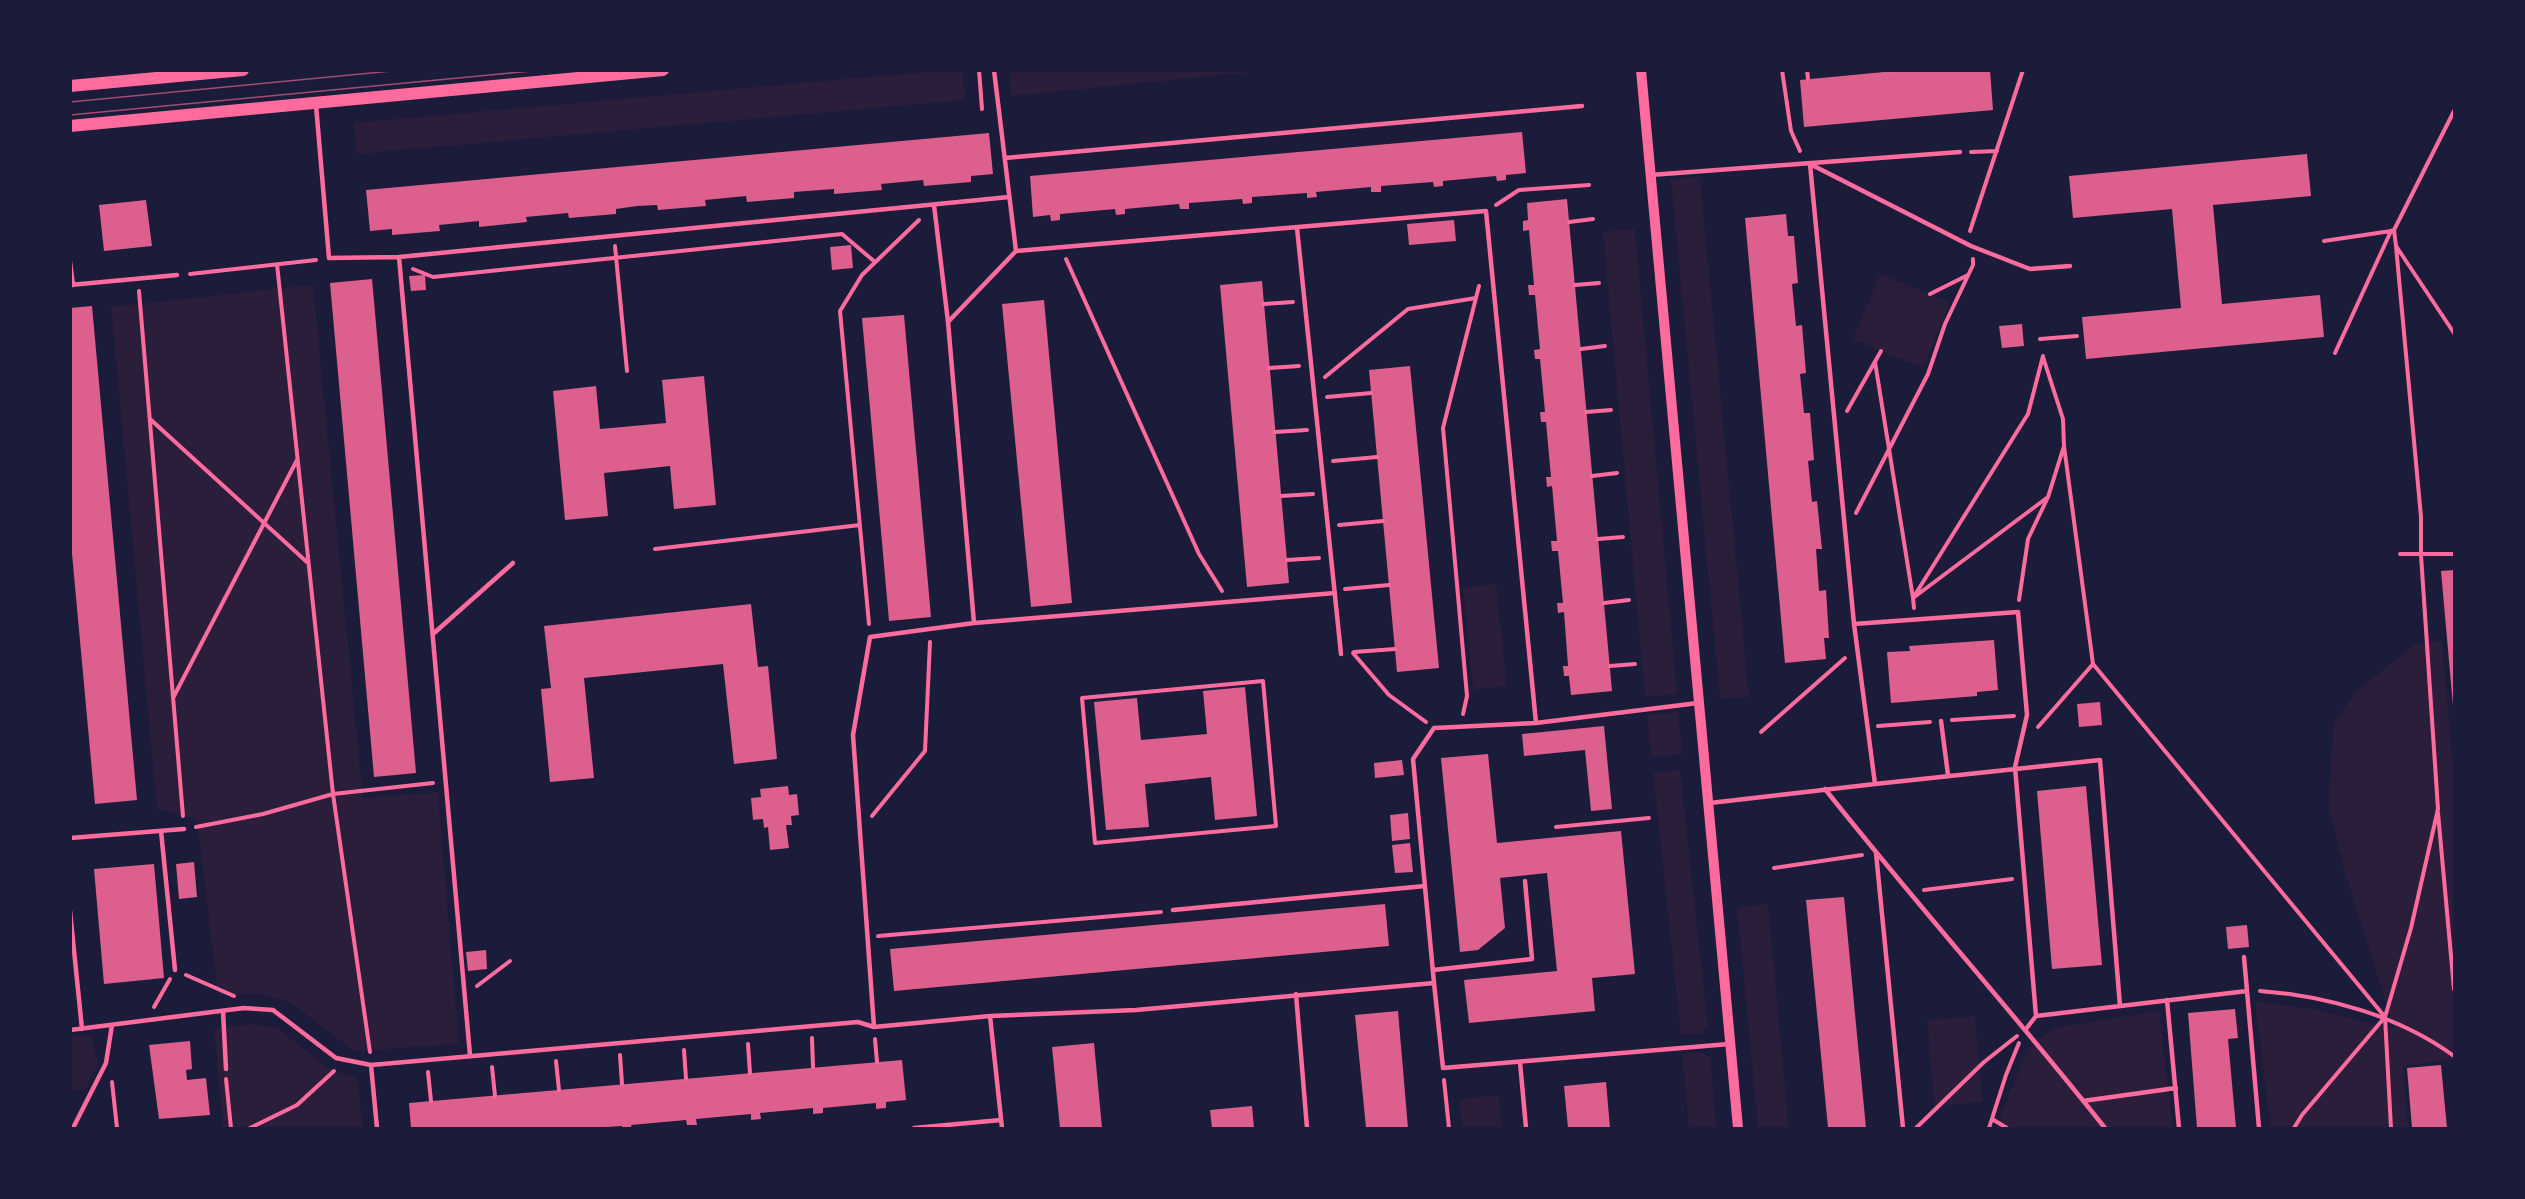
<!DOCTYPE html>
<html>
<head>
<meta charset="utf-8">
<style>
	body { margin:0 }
	#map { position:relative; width:2525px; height:1199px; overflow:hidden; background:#1b1b3a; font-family:Barlow,sans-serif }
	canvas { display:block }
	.frame { position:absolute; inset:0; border:72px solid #1b1b3a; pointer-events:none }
</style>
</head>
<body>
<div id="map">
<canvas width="2525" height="1199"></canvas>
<div class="frame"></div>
</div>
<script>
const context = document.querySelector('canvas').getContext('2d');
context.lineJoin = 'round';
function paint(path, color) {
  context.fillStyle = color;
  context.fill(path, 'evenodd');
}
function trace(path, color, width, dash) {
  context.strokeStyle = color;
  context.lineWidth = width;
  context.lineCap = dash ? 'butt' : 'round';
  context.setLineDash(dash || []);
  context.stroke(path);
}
const green = new Path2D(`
	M 1010,70 L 1261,70 L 1261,71 L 1011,96 Z
	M 936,71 L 963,71 L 965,100 L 356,154 L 354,123 Z
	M 1700,177 L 1749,697 L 1720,699 L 1671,180 Z
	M 1635,229 L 1677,694 L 1645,697 L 1603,232 Z
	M 1880,274 L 1950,302 L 1923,368 L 1853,339 Z
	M 313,285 L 363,798 L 438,792 L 459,1044 L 354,1051 L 291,1003 L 261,994 L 218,995 L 197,819 L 157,809 L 111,307 Z
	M 1496,584 L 1507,686 L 1473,689 L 1463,588 Z
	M 2442,641 L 2454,776 L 2454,1059 L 2403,1066 L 2408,1128 L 2271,1128 L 2255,1001 L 2317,1010 L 2394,1029 L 2344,869 L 2329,807 L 2333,724 L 2357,691 L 2414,645 Z
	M 1678,712 L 1683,754 L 1651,757 L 1647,715 Z
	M 1680,770 L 1708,1026 L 1701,1034 L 1681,1035 L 1653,773 Z
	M 1768,904 L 1789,1128 L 1758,1128 L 1737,907 Z
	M 2159,1011 L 2173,1128 L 1996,1128 L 2027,1050 L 2053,1028 Z
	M 1975,1016 L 1982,1102 L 1934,1106 L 1927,1020 Z
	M 251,1024 L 277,1028 L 331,1070 L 357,1078 L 363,1128 L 223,1128 L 214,1029 Z
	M 91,1035 L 98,1064 L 85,1090 L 71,1091 L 71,1037 Z
	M 1702,1052 L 1710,1058 L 1717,1128 L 1689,1128 L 1682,1054 Z
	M 1499,1095 L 1502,1128 L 1462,1128 L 1459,1099 Z`);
const building = new Path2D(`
	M 1905,70 L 1990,70 L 1993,110 L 1804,127 L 1800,80 Z
	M 1522,132 L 1526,173 L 1506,175 L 1506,180 L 1497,181 L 1496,176 L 1443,181 L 1443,186 L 1434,187 L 1433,182 L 1381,186 L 1381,192 L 1371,192 L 1371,187 L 1316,192 L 1317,197 L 1307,198 L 1307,193 L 1252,197 L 1252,203 L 1243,204 L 1242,199 L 1189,203 L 1189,209 L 1180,209 L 1179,204 L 1125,209 L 1125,214 L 1116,215 L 1115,209 L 1060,214 L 1060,220 L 1051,221 L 1050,215 L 1033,217 L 1030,176 Z
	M 989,133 L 993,174 L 971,176 L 971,182 L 924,186 L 923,180 L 881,184 L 882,190 L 834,194 L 834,189 L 794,192 L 794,198 L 747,202 L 746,196 L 705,200 L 706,206 L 658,210 L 657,205 L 637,206 L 616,209 L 616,214 L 569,218 L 568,213 L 526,217 L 527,222 L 479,227 L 479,221 L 439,225 L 440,231 L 392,235 L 392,229 L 370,231 L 366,190 Z
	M 2307,154 L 2311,196 L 2213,205 L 2222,304 L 2320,295 L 2324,337 L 2086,359 L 2082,317 L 2181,308 L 2172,209 L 2073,218 L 2069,176 Z
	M 1567,199 L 1612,691 L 1571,695 L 1569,676 L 1564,676 L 1563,666 L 1568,666 L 1564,612 L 1558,613 L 1557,603 L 1563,603 L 1558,551 L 1552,551 L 1551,541 L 1557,541 L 1552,486 L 1547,487 L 1546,477 L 1551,477 L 1546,422 L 1541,422 L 1540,412 L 1545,412 L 1540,359 L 1535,359 L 1534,350 L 1540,349 L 1535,295 L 1529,295 L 1528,285 L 1534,285 L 1529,230 L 1523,231 L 1523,221 L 1528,220 L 1527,203 Z
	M 146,200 L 152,246 L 104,251 L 99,205 Z
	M 1786,214 L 1788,236 L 1794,236 L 1798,283 L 1792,284 L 1796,326 L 1802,325 L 1806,373 L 1800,374 L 1804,413 L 1810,413 L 1814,460 L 1808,461 L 1812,502 L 1817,501 L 1822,549 L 1816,549 L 1819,591 L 1826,590 L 1829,638 L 1824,638 L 1826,659 L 1785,663 L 1745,218 Z
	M 1454,220 L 1456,241 L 1409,245 L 1407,224 Z
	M 851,245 L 853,268 L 832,270 L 830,247 Z
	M 425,275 L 426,290 L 411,291 L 409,276 Z
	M 372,279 L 416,773 L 374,777 L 330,283 Z
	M 1262,281 L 1289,583 L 1247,587 L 1220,285 Z
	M 1044,300 L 1072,603 L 1031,607 L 1002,304 Z
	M 92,306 L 137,800 L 95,804 L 70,532 L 70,308 Z
	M 904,315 L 931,617 L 889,621 L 862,318 Z
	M 2022,324 L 2024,346 L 2002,348 L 1999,326 Z
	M 1410,366 L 1439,668 L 1397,672 L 1369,370 Z
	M 704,376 L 716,505 L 674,509 L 670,466 L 604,473 L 608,516 L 565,520 L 553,391 L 596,386 L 600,429 L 666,423 L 662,380 Z
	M 2454,570 L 2454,706 L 2453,706 L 2441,571 Z
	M 751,604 L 758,667 L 768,666 L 777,759 L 734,764 L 723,664 L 584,678 L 594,778 L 550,782 L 541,689 L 551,688 L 544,626 Z
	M 1994,640 L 1998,690 L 1977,692 L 1977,696 L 1891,703 L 1887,652 L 1910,651 L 1909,646 Z
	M 1245,687 L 1257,816 L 1215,820 L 1211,777 L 1145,784 L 1149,827 L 1106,830 L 1094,702 L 1137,698 L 1141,740 L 1207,734 L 1203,691 Z
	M 2100,702 L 2102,725 L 2079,727 L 2077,704 Z
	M 1604,726 L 1612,809 L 1591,811 L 1585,750 L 1524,756 L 1522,734 Z
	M 1488,754 L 1497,843 L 1621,831 L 1635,974 L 1592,978 L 1595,1011 L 1469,1023 L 1464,980 L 1557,971 L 1547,873 L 1500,878 L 1505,928 L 1478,950 L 1460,952 L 1441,758 Z
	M 1402,760 L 1404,775 L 1375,778 L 1374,763 Z
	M 788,786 L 789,795 L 797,794 L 799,815 L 791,816 L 792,825 L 786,825 L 789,848 L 770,850 L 768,827 L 764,828 L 763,819 L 753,820 L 751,798 L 761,797 L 760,789 Z
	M 2086,786 L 2102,965 L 2052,969 L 2037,791 Z
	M 1408,813 L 1410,839 L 1392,841 L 1390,815 Z
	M 1410,843 L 1413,872 L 1395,873 L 1392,845 Z
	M 194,862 L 197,897 L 179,899 L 176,864 Z
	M 154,864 L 164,978 L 104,984 L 94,869 Z
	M 1844,897 L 1855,1014 L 1866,1128 L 1828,1128 L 1806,900 Z
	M 1385,904 L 1389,946 L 894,991 L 890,949 Z
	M 2247,925 L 2249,947 L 2228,949 L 2226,927 Z
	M 486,950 L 487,969 L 468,971 L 466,952 Z
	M 2235,1009 L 2238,1038 L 2228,1039 L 2236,1128 L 2197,1128 L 2188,1013 Z
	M 1398,1011 L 1408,1128 L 1366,1128 L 1355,1015 Z
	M 190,1041 L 192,1069 L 186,1070 L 187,1080 L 206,1078 L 210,1115 L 159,1119 L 149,1045 Z
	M 1094,1043 L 1102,1128 L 1060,1128 L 1052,1047 Z
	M 902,1060 L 906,1100 L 886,1102 L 886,1108 L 876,1109 L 876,1103 L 823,1108 L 823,1113 L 813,1114 L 813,1108 L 760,1113 L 761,1119 L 751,1120 L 751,1114 L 696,1119 L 697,1125 L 687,1125 L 686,1120 L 631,1125 L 632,1128 L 622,1128 L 622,1126 L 590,1128 L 411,1128 L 409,1103 Z
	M 2441,1065 L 2447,1128 L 2412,1128 L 2407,1068 Z
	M 1606,1082 L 1610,1128 L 1568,1128 L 1564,1086 Z
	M 1252,1106 L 1254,1128 L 1212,1128 L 1210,1110 Z`);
const path = new Path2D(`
	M 979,70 L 982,109
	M 1782,70 L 1791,131 L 1800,151
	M 1807,70 L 1808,79
	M 1894,70 L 1894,71
	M 1971,152 L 1997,151
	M 1496,205 L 1519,190 L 1589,185
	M 1569,222 L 1593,219
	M 2394,230 L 2396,246 L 2454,333
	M 1970,231 L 2023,70
	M 2324,241 L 2391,231
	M 615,246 L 627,371
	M 1066,259 L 1199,554 L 1222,591
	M 277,264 L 333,794 L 370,1052
	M 413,269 L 433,277 L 842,234 L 875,262
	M 190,274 L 316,260
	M 1575,285 L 1599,283
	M 139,291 L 183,816
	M 1930,294 L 1968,275
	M 1264,304 L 1293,302
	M 2040,339 L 2077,336
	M 1581,349 L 1605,346
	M 2335,353 L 2391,231 L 2394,230 L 2454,111
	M 1875,362 L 1913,598 L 2048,497
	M 1269,368 L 1299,366
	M 1325,377 L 1408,309 L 1476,298
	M 1327,397 L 1371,393
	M 1847,411 L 1881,351
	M 1586,412 L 1611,410
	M 150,419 L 308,563
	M 1275,432 L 1307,430
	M 2064,446 L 2093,664 L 2385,1017 L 2391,1128
	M 1333,461 L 1377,457
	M 1592,476 L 1617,473
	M 1281,496 L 1313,494
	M 1856,513 L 1928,374 L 1945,324 L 1973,265 L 1973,259
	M 1339,525 L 1383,521
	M 1598,539 L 1623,537
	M 655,549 L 860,525
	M 2400,554 L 2454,554
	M 1287,560 L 1319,558
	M 1345,589 L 1389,585
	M 2019,600 L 2028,539 L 2048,497 L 2064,446 L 2063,419 L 2043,357
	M 1604,603 L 1629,600
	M 1914,608 L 1913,598 L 2028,414 L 2043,356
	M 869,624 L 840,311 L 862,275 L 919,220
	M 1354,652 L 1395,649
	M 1353,653 L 1389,695 L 1426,722
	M 1610,666 L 1635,664
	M 1263,681 L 1276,826 L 1095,843 L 1082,698 Z
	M 173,698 L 297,460
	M 1463,714 L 1467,696 L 1443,428 L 1479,286
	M 1952,720 L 2014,716
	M 1878,726 L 1930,722
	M 2038,727 L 2093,664
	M 1761,732 L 1845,658
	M 2438,813 L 2454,989
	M 872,816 L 925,751 L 930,642
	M 196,827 L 263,814 L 333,794 L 433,783
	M 1556,827 L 1649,818
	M 1774,868 L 1862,855
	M 1924,890 L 2012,879
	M 878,936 L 1161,912
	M 186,975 L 234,996
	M 477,986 L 510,961
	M 2260,991 C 2328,996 2399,1016 2454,1056
	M 154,1007 L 170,979
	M 812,1038 L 813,1067
	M 875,1039 L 877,1062
	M 748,1044 L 750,1073
	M 684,1050 L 686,1079
	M 620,1055 L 622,1084
	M 556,1061 L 559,1090
	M 492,1067 L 495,1096
	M 428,1072 L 431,1101
	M 226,1079 L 231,1128
	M 1444,1080 L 1449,1128
	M 112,1082 L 117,1128
	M 1992,1119 L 2007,1128
	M 250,1128 L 297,1105 L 334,1071
	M 1916,1128 L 1984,1062 L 2017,1036
	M 1989,1128 L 2006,1075 L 2019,1043
	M 2294,1128 L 2302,1115 L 2385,1017 L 2411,928 L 2438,809 L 2421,555 L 2421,517 L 2396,246`);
const service = new Path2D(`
	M 994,70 L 1016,251
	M 316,105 L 329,258 L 399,257 L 1009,197
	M 1005,158 L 1582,106
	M 1812,165 L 1971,246 L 2030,269 L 2070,266
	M 1650,175 L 1960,152
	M 1297,228 L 1341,654
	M 399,257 L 470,1055
	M 70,262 L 73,285
	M 70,285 L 177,275
	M 948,322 L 1016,251 L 1486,211 L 1536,723 L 1698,703
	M 974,623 L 1335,593
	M 1854,624 L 2018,612 L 2027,715 L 2015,767 L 2036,1016 L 2026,1029
	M 433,634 L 513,563
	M 1941,721 L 1948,775
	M 1875,784 L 2100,760 L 2120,1006
	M 1825,789 C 1916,904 2014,1013 2105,1128
	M 1710,803 L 1875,784 L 1854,624 L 1810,164
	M 161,831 L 175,970
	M 70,838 L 184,829
	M 1876,853 L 1903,1128
	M 1173,910 L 1425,886
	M 70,911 L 82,1029
	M 2244,957 L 2247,991
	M 1433,970 L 1532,959 L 1525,881
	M 1434,983 L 1413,759 L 1434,728 L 1536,723
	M 1296,994 L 1307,1128
	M 2167,1000 L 2179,1128
	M 223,1011 L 226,1069
	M 990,1016 L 1002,1128
	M 2036,1016 L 2247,991 L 2259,1128
	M 874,1027 L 853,735 L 870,637 L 974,623 L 948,322 L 934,205
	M 70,1030 L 244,1008 L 273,1010 L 336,1058 L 371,1065 L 858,1022 L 874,1027 L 990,1016 L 1136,1010 L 1434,983 L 1443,1068 L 1729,1044
	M 1520,1062 L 1526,1128
	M 371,1065 L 377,1128
	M 2083,1101 L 2176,1088
	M 73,1128 L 106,1063 L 112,1025
	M 914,1128 L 1001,1120`);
const tertiary = new Path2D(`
	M 1641,70 L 1738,1128`);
const secondary = new Path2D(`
	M 70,86 L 243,70
	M 70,126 L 663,70`);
const tram = new Path2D(`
	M 70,102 L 402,70
	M 70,115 L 542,70`);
paint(green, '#2a1e3b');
paint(building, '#dd5f8e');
trace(path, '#ff6b9d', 4);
trace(service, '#ff6b9d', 4.5);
trace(tertiary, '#ff6b9d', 10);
trace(secondary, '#ff6b9d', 12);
trace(tram, '#a44b75', 1.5);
</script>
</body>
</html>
